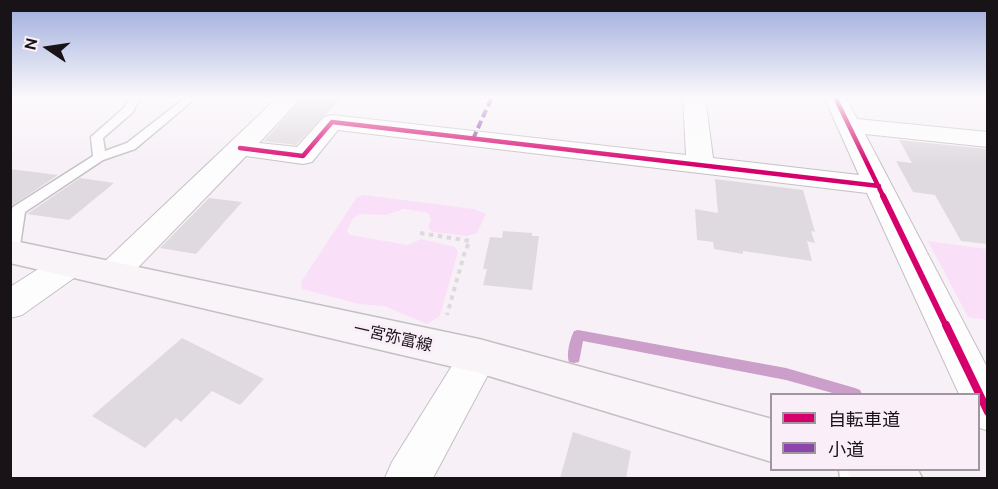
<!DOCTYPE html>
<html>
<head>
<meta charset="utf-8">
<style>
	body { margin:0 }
	#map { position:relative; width:998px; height:489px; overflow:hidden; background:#f7f1f7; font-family:Ubuntu,"Noto Sans JP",sans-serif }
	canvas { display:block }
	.frame { position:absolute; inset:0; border:12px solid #171317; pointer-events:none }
	.legend { position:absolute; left:770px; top:393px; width:210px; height:78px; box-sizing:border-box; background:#faeef9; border:2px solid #9f969f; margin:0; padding:8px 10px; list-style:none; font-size:18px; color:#171317 }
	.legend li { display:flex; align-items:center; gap:12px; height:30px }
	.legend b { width:30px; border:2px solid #9f969f }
	.north { position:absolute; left:18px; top:18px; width:60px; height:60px; -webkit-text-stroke:4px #faeef9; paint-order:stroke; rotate:283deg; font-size:16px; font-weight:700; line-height:24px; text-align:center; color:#171317 }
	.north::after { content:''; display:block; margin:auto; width:21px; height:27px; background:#171317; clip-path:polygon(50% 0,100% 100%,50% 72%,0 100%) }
</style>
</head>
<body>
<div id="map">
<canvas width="998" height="489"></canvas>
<div class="frame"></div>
<ul class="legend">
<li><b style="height:8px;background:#d6006c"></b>自転車道</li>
<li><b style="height:8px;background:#8e44ad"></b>小道</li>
</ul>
<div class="north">N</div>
</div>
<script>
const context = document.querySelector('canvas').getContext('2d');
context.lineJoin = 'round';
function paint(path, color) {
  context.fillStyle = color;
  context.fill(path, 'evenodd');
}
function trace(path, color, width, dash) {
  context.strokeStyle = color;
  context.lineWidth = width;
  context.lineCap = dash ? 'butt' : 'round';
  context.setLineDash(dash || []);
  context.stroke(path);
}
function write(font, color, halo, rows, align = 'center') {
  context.font = font + ' Ubuntu,"Noto Sans JP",sans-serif';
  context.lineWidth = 6;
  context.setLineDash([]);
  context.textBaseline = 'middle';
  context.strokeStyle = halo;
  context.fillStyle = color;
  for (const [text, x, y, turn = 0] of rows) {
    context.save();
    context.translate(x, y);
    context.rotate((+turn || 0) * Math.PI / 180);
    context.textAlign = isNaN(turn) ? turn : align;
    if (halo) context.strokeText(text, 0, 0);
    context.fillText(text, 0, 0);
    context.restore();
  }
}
const green = new Path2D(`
	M 364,195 L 474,209 L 486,214 L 477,233 L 467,236 L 432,232 L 428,227 L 431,220 L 428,213 L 404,209 L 386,215 L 361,214 L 353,218 L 347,231 L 350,235 L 408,245 L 421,239 L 455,247 L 458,252 L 440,316 L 427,324 L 384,306 L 359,304 L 302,289 L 301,282 L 357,197 Z
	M 928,241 L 987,249 L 987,320 L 968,317 Z`);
const stream = new Path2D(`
	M 979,97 L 988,97 L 988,99 L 980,99 Z
	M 578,330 L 786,368 L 855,388 L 860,390 L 862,394 L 836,394 L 786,380 L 583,341 L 579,362 L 574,363 L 569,362 C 566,354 570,339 574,331 Z`);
const building = new Path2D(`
	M 304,97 L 343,97 L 296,145 L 264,141 Z
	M 899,140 L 987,149 L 987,244 L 961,241 L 935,195 L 913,192 L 896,161 L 912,163 Z
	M 10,169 L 58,175 L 10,207 Z
	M 80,178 L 114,183 L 69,220 L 27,214 Z
	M 715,179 L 803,190 L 815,232 L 811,231 L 815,243 L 807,241 L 812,261 L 743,251 L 743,254 L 714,249 L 713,242 L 697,240 L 695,209 L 718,213 Z
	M 209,198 L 242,202 L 196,254 L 160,248 Z
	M 503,231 L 532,233 L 532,236 L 539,236 L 532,290 L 483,285 L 487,269 L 483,269 L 490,237 L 502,238 Z
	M 182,338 L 264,379 L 240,405 L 212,391 L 181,422 L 176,418 L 145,448 L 92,416 Z
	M 573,432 L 631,451 L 626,478 L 560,478 Z`);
const path = new Path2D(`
	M 420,233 L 470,241 L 465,251 L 447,315`);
const lane = new Path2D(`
	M 130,97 L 140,97 L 133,112 L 103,138 L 105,151 L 127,143 L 186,97 L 197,97 L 135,149 L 103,160 L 25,212 L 19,252 L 16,256 L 10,257 L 10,213 L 13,207 L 93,156 L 91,137 L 124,108 Z
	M 839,470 L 861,470 L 862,478 L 840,478 Z`);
const street = new Path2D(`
	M 278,97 L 302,97 L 259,143 L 297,147 L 324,117 L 332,115 L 686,155 L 683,97 L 705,97 L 713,158 L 859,175 L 824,97 L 846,97 L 857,119 L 988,132 L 988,147 L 865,134 L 988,369 L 988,431 L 978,427 L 978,394 L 959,394 L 867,193 L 338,130 L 312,162 L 303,164 L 246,156 L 124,282 L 112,286 L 100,282 L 95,274 L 100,266 Z
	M 69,253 L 81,257 L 85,265 L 81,273 L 22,315 L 10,318 L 10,287 L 57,257 Z
	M 479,340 L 493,345 L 498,356 L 433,478 L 385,478 L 392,462 L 465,345 Z`);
const secondary = new Path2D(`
	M 10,240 L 479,339 L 772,419 L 772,462 L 479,373 L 10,263 Z
	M 846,470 L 918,470 L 922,478 L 850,478 Z`);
const quiet = new Path2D(`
	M 473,139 L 492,97`);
const cyclewayFar2 = new Path2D(`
	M 835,97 L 884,198
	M 240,148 L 303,156 L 332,122 L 879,186`);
const cyclewayFar1 = new Path2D(`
	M 883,196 L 946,326`);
const cycleway = new Path2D(`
	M 946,325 L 988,412`);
const streetNames = [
	["一宮弥富線",393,337,13]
];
paint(green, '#fadff8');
paint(stream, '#cc9eca');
paint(building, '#dfdadf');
trace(lane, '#c4c0c4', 3);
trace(street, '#c4c0c4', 2);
trace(secondary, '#c4c0c4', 3);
trace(path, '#dddadd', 4, [4.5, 4.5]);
paint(lane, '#fefdfe');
paint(street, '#fefdfe');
paint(secondary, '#f8f4f8');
trace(quiet, '#8e44ad', 4, [8, 4]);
trace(cyclewayFar2, '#d6006c', 4.5);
trace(cyclewayFar1, '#d6006c', 6);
trace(cycleway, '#d6006c', 8);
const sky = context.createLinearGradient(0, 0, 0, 165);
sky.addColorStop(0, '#9dabdc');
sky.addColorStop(0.59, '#fbf9fb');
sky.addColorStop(1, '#fbf9fb00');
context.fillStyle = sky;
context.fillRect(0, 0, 998, 165);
write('16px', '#171317', '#faeef9', streetNames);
</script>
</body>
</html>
